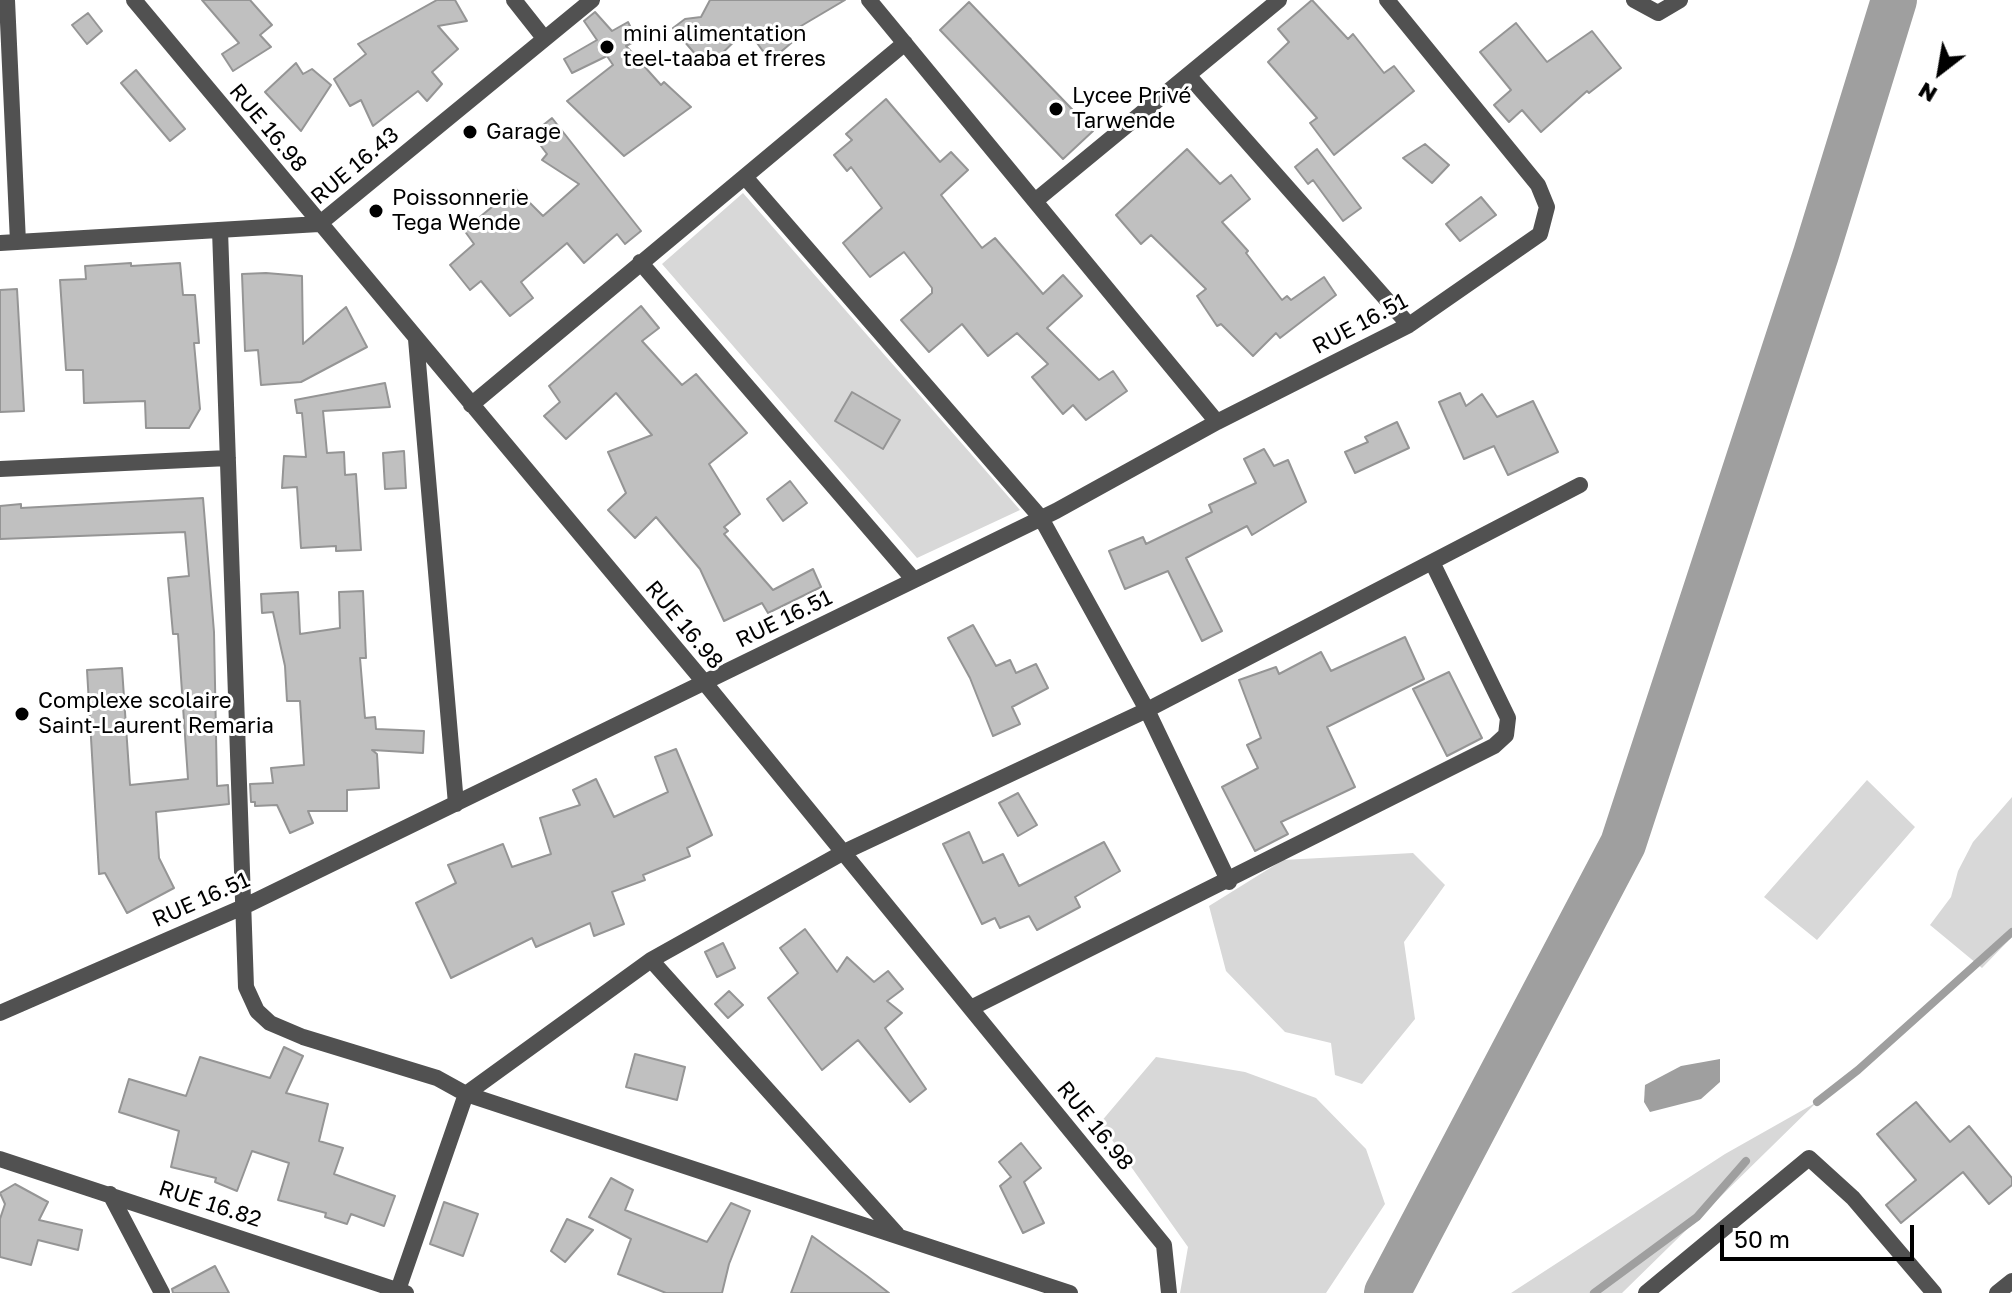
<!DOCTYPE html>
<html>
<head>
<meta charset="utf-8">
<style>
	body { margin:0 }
	#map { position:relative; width:2012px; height:1293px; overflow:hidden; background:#fff; font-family:"Golos Text",sans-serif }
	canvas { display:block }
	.north { position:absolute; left:1900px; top:32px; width:80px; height:80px; -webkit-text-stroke:6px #fff; paint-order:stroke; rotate:211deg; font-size:22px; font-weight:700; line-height:32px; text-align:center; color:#000 }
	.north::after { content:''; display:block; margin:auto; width:28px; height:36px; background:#000; clip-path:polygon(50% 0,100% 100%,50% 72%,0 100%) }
	.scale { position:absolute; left:1720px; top:1225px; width:194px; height:36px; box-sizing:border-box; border:4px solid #000; border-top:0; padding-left:10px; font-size:24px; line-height:28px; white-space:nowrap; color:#000; -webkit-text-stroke:6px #fff; paint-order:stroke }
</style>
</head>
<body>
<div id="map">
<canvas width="2012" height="1293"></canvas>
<div class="north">N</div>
<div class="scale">50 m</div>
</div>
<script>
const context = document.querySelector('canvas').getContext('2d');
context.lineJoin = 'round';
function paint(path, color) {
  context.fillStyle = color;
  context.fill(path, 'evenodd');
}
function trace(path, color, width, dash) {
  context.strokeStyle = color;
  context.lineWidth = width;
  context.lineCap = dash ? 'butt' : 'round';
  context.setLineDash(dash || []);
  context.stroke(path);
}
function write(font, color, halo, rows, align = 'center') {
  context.font = font + ' "Golos Text",sans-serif';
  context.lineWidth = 6;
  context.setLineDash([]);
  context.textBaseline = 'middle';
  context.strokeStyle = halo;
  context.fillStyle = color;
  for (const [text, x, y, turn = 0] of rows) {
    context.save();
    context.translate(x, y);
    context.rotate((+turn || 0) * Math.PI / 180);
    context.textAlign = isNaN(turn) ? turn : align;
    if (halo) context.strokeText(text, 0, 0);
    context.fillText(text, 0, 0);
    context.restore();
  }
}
const green = new Path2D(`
	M 743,193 L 1020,510 L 917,558 L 662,264 Z
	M 1867,780 L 1915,827 L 1817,940 L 1764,897 Z
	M 2012,797 L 2012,937 L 1982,968 L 1930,925 L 1951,897 L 1958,871 L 1973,842 Z
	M 1413,853 L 1445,885 L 1404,942 L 1415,1019 L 1362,1084 L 1335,1075 L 1331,1043 L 1285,1032 L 1226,971 L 1209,906 L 1283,860 Z
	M 1156,1057 L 1245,1072 L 1316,1098 L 1366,1149 L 1385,1204 L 1326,1293 L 1180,1293 L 1188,1247 L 1100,1123 Z
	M 1817,1102 L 1622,1293 L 1511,1293 L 1725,1154 Z`);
const water = new Path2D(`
	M 1720,1059 L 1720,1082 L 1701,1099 L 1650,1112 L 1644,1102 L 1645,1085 L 1681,1066 Z`);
const stream = new Path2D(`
	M 1817,1102 L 1858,1070 L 2012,932
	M 1594,1293 L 1697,1217 L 1746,1161`);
const river = new Path2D(`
	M 1387,1293 L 1623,844 L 1816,254 L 1894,0`);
const building = new Path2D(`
	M 202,0 L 250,0 L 272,25 L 260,35 L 271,47 L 233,71 L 222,54 L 239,43 Z
	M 437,0 L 455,0 L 467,21 L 438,26 L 458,49 L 432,72 L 442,84 L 427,101 L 418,91 L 373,126 L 361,100 L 350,106 L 334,79 L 366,54 L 358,44 Z
	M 710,0 L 845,0 L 796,29 L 803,33 L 770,61 L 747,29 L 707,68 L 673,28 L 685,19 L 701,17 Z
	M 1312,0 L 1348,39 L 1353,34 L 1384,73 L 1394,66 L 1414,91 L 1334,155 L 1310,123 L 1317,118 L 1268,62 L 1289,42 L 1278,29 Z
	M 969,2 L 1093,131 L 1063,159 L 940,30 Z
	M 595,12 L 612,31 L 628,22 L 637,40 L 626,46 L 661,85 L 664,82 L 691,107 L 624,156 L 567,101 L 613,65 L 607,56 L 572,73 L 564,59 L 597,40 L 584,21 Z
	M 88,13 L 102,31 L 87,44 L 72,25 Z
	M 1516,23 L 1547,62 L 1592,31 L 1621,68 L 1589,93 L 1587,91 L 1541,132 L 1522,110 L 1509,122 L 1494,105 L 1511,90 L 1480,52 Z
	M 296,63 L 303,74 L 312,69 L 331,85 L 301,131 L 265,92 Z
	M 136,70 L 185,129 L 170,141 L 121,83 Z
	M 886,99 L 940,162 L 951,152 L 968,170 L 941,195 L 982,248 L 995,238 L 1043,294 L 1063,275 L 1082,296 L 1047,328 L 1099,380 L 1113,371 L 1127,391 L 1086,420 L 1073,405 L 1063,414 L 1032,377 L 1048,364 L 1017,333 L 988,356 L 962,324 L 929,352 L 901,320 L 932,293 L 932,288 L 904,252 L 870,277 L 843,243 L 882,208 L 851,167 L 847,171 L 834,155 L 852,140 L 846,134 Z
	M 552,118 L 641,231 L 625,244 L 617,234 L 584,263 L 567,243 L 521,282 L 533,298 L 510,316 L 481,281 L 470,290 L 450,265 L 474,244 L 464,230 L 515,188 L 543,216 L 579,184 L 542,160 L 547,154 L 532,134 Z
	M 1425,144 L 1449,165 L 1432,183 L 1403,158 Z
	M 1187,149 L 1220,184 L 1231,175 L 1250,199 L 1222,222 L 1248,251 L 1246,253 L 1282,300 L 1287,296 L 1291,300 L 1324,277 L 1336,295 L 1280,338 L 1276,333 L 1253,356 L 1221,324 L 1217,326 L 1197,296 L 1206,289 L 1151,235 L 1141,244 L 1116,215 Z
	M 1317,149 L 1361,208 L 1343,221 L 1313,180 L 1308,184 L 1295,167 Z
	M 1481,197 L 1496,215 L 1460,241 L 1446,224 Z
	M 131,263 L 131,266 L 180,263 L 183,295 L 195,295 L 199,343 L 194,343 L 200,409 L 189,428 L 146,428 L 145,401 L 84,403 L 83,370 L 66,370 L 60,280 L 86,279 L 85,266 Z
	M 266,273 L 302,276 L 303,344 L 346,307 L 367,347 L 301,382 L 261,385 L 258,350 L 245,351 L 242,274 Z
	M 17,289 L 24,411 L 0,412 L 0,290 Z
	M 641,306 L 659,328 L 642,341 L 682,385 L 696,374 L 747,433 L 709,464 L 740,514 L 724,527 L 728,531 L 724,534 L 773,590 L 813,569 L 821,587 L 768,613 L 762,603 L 724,621 L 700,569 L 656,517 L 635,538 L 608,510 L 626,493 L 608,452 L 652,435 L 616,393 L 566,439 L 544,416 L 560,402 L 549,386 Z
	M 385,383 L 390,407 L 323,411 L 327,453 L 344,452 L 345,475 L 356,474 L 361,550 L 336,551 L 336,546 L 301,548 L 297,487 L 282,488 L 284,456 L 306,457 L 302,413 L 297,413 L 295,400 Z
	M 852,392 L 900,420 L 883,449 L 835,421 Z
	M 1460,393 L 1466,406 L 1482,394 L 1497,417 L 1533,401 L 1558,452 L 1508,475 L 1494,446 L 1464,459 L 1439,402 Z
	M 1397,422 L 1409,448 L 1355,473 L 1345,452 L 1368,442 L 1365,437 Z
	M 1264,449 L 1274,466 L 1288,460 L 1306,502 L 1252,535 L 1247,526 L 1186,558 L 1222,631 L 1202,641 L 1168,571 L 1125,589 L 1109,551 L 1143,537 L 1146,544 L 1212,512 L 1209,505 L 1256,483 L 1244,459 Z
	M 404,451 L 406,488 L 385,489 L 383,453 Z
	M 790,481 L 807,503 L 783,521 L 767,499 Z
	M 203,498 L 214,632 L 217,786 L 228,785 L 229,804 L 156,812 L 159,858 L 174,888 L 127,913 L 105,873 L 99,874 L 87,670 L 122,668 L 130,785 L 188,779 L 178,634 L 173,634 L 168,578 L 189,576 L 185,532 L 0,539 L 0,506 L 21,504 L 21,508 Z
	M 363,591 L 366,658 L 360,658 L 365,718 L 375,717 L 376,729 L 424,731 L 423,753 L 372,750 L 377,754 L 379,788 L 347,790 L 347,811 L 308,811 L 313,823 L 290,833 L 277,805 L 255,806 L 255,802 L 251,802 L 250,784 L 273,783 L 271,768 L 304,765 L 300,701 L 287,701 L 285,666 L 273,612 L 262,613 L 261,594 L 298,592 L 300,634 L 340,628 L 339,592 Z
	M 973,625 L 996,666 L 1010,660 L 1016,673 L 1036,664 L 1048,688 L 1012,707 L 1020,724 L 993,736 L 970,678 L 948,638 Z
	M 1405,637 L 1424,679 L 1327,727 L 1355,787 L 1281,822 L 1288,834 L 1255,851 L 1222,787 L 1258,768 L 1247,745 L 1261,738 L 1239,680 L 1276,667 L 1279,674 L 1321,652 L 1331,671 Z
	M 1449,672 L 1482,738 L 1447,756 L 1413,689 Z
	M 676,749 L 712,835 L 687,848 L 690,856 L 643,875 L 645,880 L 612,892 L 624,924 L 594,936 L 590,923 L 536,947 L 532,938 L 451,978 L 416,903 L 456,883 L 448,865 L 503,844 L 512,867 L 551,854 L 540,818 L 580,805 L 573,790 L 596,779 L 614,817 L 668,792 L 655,757 Z
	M 1018,793 L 1037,825 L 1018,836 L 999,803 Z
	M 969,832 L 983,863 L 1003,854 L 1019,886 L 1104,842 L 1120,871 L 1075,897 L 1080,907 L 1037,930 L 1029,916 L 1000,928 L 995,918 L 982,924 L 943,844 Z
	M 805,929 L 837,972 L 847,957 L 874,982 L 888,971 L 903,989 L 887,1001 L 902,1013 L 885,1028 L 926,1089 L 910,1102 L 858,1040 L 822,1070 L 768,998 L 798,973 L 780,948 Z
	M 723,943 L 735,968 L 717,977 L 705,952 Z
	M 729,991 L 743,1005 L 728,1018 L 715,1004 Z
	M 284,1047 L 303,1056 L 286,1093 L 328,1104 L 319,1141 L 343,1148 L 334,1174 L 395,1196 L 384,1226 L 351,1214 L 347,1224 L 325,1217 L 326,1213 L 278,1200 L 289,1163 L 252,1151 L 237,1191 L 215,1182 L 216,1178 L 171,1167 L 179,1131 L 119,1112 L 129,1079 L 186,1096 L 200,1057 L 270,1078 Z
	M 635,1054 L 685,1067 L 677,1100 L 626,1087 Z
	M 1916,1102 L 1950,1142 L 1969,1126 L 2012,1178 L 2012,1185 L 1989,1204 L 1963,1172 L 1901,1223 L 1886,1205 L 1916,1180 L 1877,1134 Z
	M 1021,1143 L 1041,1168 L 1024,1182 L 1044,1223 L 1023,1233 L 1000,1186 L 1011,1177 L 999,1162 Z
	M 611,1178 L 633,1190 L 625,1210 L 707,1242 L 731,1203 L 750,1211 L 729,1264 L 722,1293 L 666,1293 L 618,1274 L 631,1239 L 589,1217 Z
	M 15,1184 L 48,1202 L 39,1220 L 82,1230 L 78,1250 L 38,1240 L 31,1265 L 0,1257 L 0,1219 L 5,1204 L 0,1193 Z
	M 444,1202 L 478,1214 L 463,1256 L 430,1244 Z
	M 567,1219 L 593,1230 L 565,1262 L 551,1251 Z
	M 812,1236 L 867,1276 L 889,1293 L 791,1293 Z
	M 215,1266 L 229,1293 L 173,1293 L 172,1289 Z`);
const street = new Path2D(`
	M 7,0 L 18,242
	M 134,0 L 704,682 L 1164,1245 L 1169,1293
	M 514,0 L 544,38
	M 869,0 L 1217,422
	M 1634,0 L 1658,13 L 1680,0
	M 1188,75 L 1409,325
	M 745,177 L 1041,518 L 1147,710 L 1229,882
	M 1035,201 L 1279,0
	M 220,230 L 246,987 L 257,1011 L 270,1023 L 303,1037 L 437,1078 L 466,1094 L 1070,1293
	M 0,243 L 319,224 L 592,0
	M 640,262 L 914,580
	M 416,339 L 456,804
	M 471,405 L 905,43
	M 0,469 L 228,458
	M 651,960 L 897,1234
	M 971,1008 L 1494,746 L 1506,735 L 1508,718 L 1432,562
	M 0,1013 L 243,907 L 1056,511 L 1217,422 L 1409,325 L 1540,234 L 1547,207 L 1538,185 L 1387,0
	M 0,1159 L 406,1293
	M 110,1194 L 162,1293
	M 398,1290 L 466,1094 L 651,960 L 844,852 L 1147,710 L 1580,485
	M 1646,1293 L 1809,1158 L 1853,1198 L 1934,1293
	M 1997,1293 L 2012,1281`);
const markers = [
	[607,47,8,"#000"],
	[1056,109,8,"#000"],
	[470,132,8,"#000"],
	[376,211,8,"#000"],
	[22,714,8,"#000"]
];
const poiNames = [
	["mini alimentation",623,34],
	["teel-taaba et freres",623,59],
	["Lycee Privé",1072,96],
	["Tarwende",1072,121],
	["Garage",486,132],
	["Poissonnerie",392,198],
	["Tega Wende",392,223],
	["Complexe scolaire",38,701],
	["Saint-Laurent Remaria",38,726]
];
const streetNames = [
	["RUE 16.98",268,128,50],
	["RUE 16.43",355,166,-40],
	["RUE 16.51",1360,324,-28],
	["RUE 16.51",784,619,-26],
	["RUE 16.98",684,625,50],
	["RUE 16.51",201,900,-24],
	["RUE 16.98",1095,1126,51],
	["RUE 16.82",210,1204,18]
];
paint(green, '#d8d8d8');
paint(water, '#9f9f9f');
trace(stream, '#9f9f9f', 8);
trace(river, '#9f9f9f', 46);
paint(building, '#c0c0c0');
trace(building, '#959595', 2);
trace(street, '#515151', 16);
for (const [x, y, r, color] of markers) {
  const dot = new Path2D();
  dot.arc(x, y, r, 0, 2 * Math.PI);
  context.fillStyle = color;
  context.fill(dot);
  trace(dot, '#fff', 3);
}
write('22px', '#000', '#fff', poiNames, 'left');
write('22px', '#000', '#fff', streetNames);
</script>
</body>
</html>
